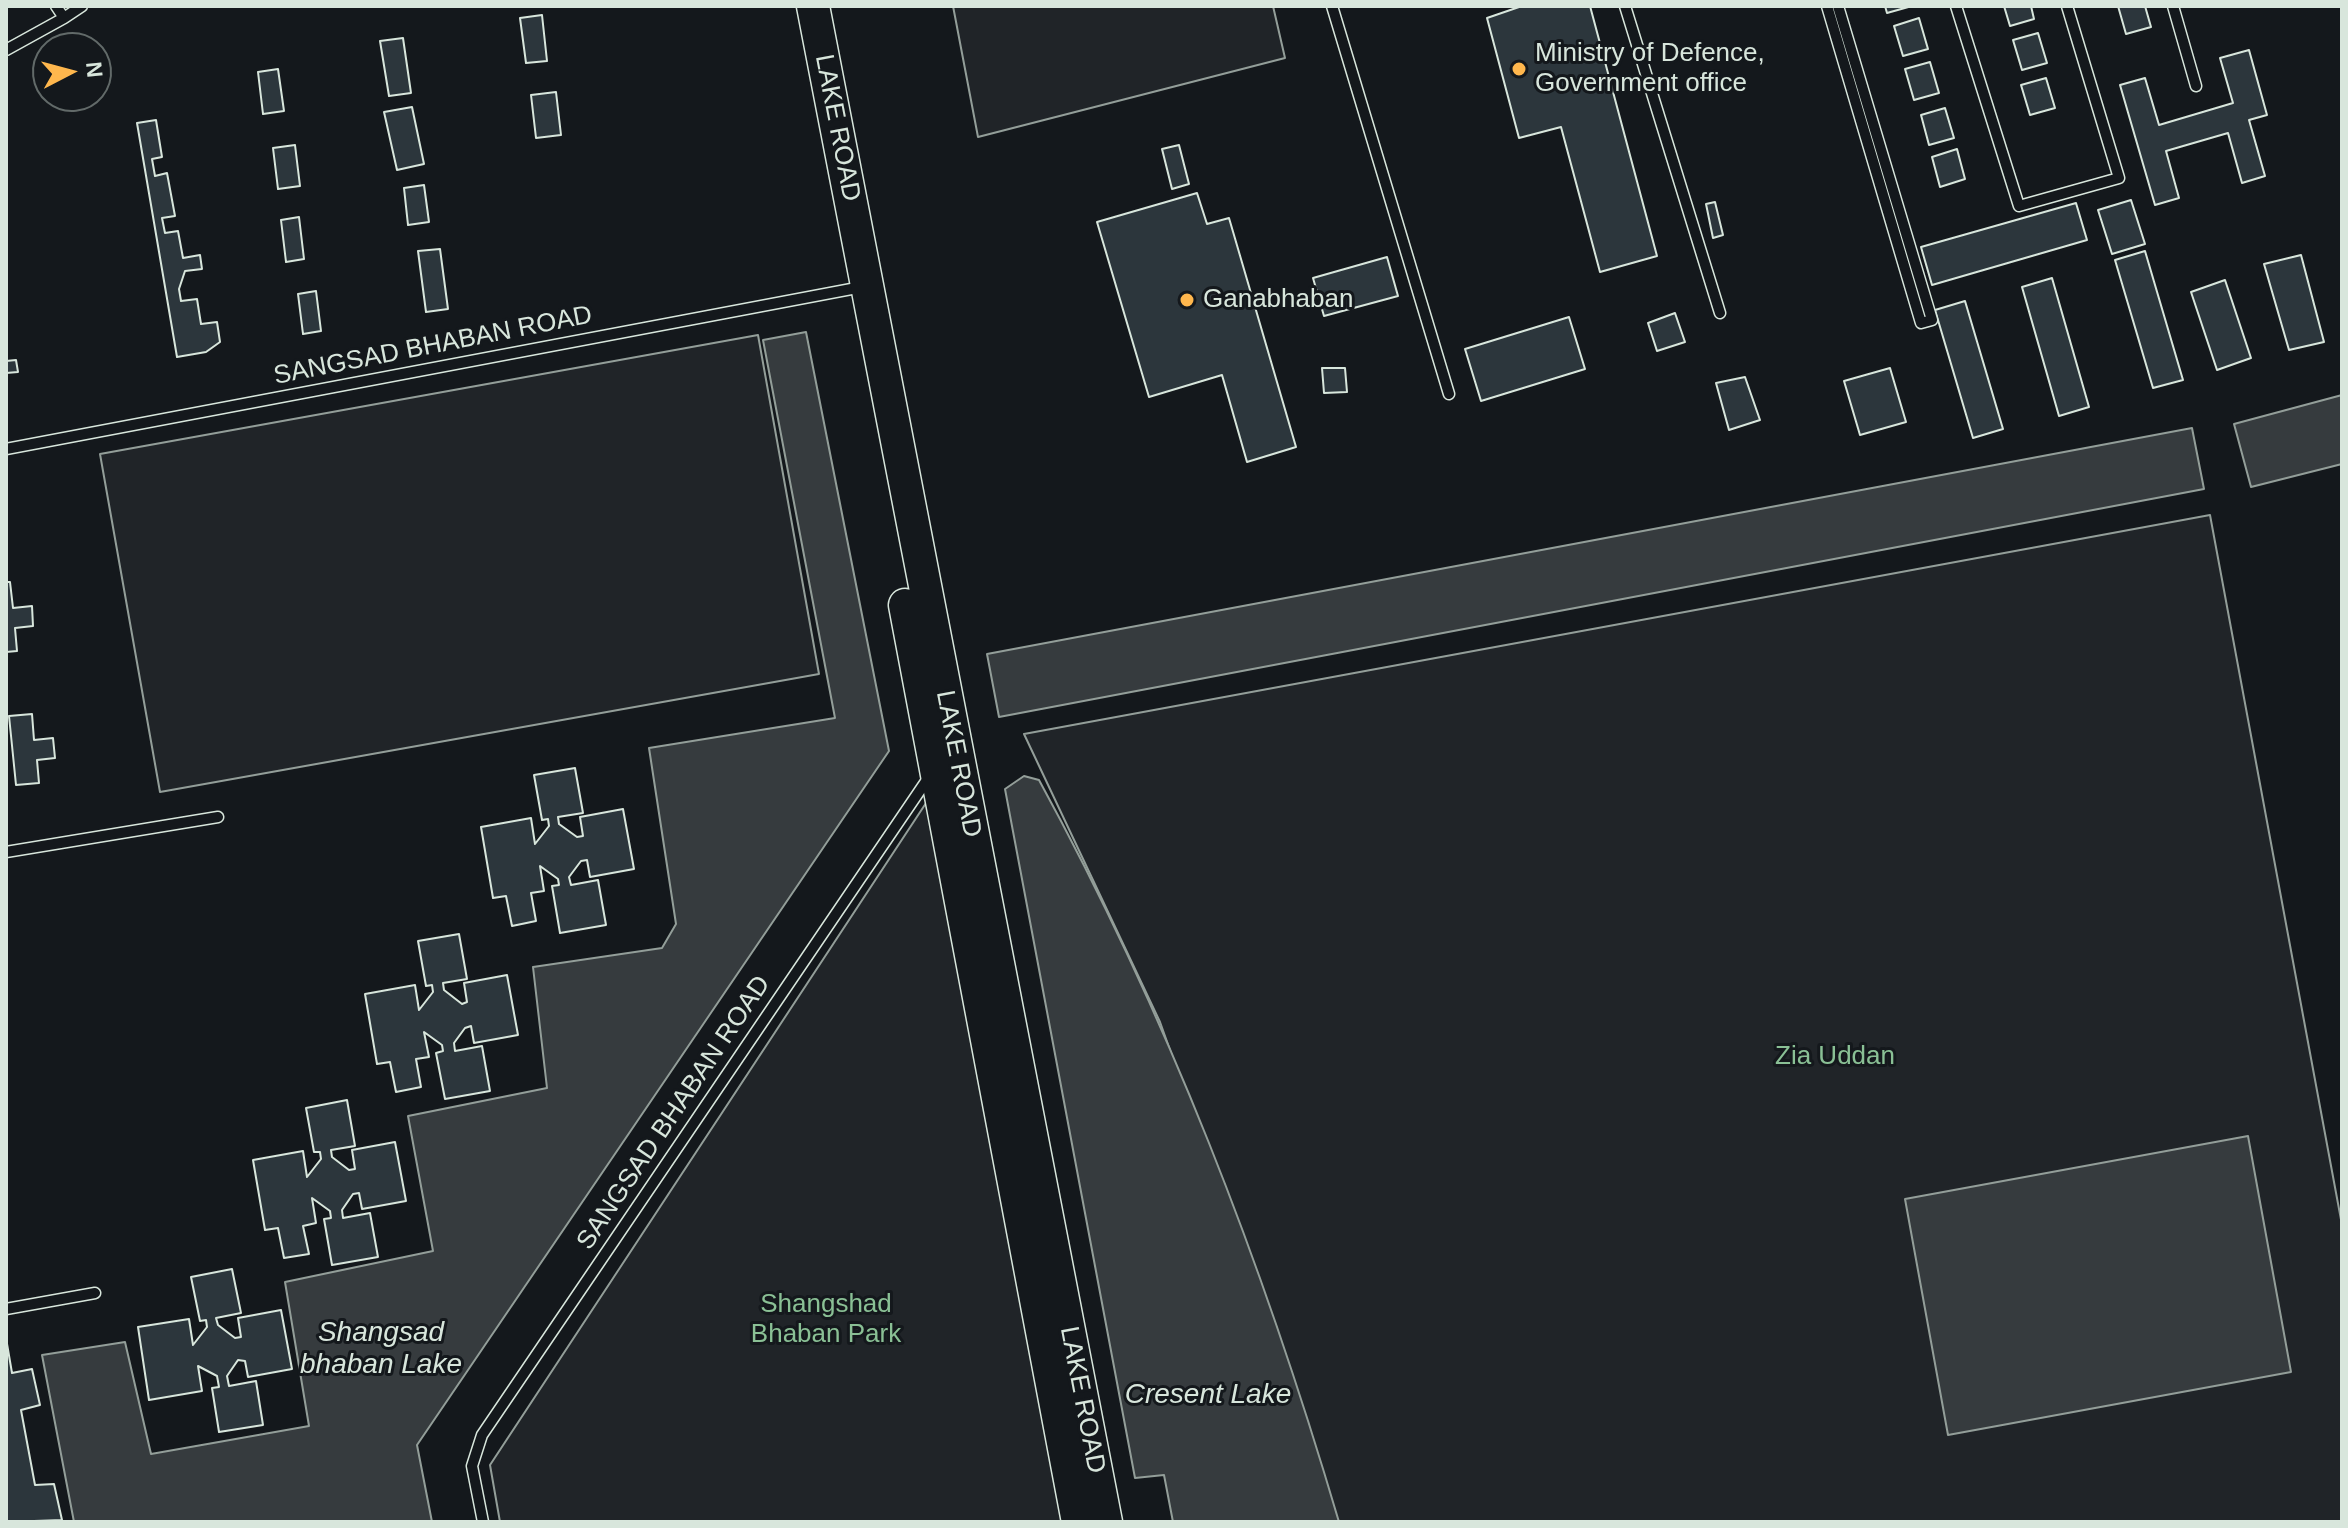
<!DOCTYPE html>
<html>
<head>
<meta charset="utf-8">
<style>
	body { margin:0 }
	#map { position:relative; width:2348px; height:1528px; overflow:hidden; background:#14181c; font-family:Helvetica,sans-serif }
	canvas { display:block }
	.frame { position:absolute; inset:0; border:8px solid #d8e6dc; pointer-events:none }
	.north { position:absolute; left:32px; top:32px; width:80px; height:80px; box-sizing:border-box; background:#14181c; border:2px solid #626a69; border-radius:50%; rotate:84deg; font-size:22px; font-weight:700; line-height:32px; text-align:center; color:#d8e6dc }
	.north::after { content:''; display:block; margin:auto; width:28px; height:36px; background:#ffb74d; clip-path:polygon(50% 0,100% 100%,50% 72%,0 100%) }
</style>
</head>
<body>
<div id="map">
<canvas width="2348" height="1528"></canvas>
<div class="frame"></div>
<div class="north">N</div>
</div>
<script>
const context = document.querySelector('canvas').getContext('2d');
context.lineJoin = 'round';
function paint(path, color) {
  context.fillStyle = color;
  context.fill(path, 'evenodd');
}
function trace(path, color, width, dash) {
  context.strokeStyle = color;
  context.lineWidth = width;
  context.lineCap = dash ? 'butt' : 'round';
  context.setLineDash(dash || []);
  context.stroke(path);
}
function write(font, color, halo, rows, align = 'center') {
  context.font = font + ' Helvetica,sans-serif';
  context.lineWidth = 6;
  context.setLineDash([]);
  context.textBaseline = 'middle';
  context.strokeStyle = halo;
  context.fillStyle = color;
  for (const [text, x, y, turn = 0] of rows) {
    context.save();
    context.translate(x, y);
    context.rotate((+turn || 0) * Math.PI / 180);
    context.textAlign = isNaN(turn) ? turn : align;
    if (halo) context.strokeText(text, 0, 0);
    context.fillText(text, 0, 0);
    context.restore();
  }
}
const green = new Path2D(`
	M 953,6 L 1273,6 L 1285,58 L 978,137 Z
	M 758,335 L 819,674 L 160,792 L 100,454 Z
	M 2210,515 L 2342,1225 L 2342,1522 L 1338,1522 L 1160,1022 L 1024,734 Z
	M 930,797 L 1070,1522 L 500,1522 L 490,1465 Z`);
const water = new Path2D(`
	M 806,332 L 889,751 L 417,1445 L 432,1522 L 74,1522 L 42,1355 L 125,1342 L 151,1454 L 309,1426 L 285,1282 L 433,1251 L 408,1116 L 547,1088 L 533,967 L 662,948 L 676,924 L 649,748 L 835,718 L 763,340 Z
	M 2342,395 L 2342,464 L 2251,487 L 2234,424 Z
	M 2192,428 L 2204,489 L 999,717 L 987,654 Z
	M 1024,776 L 1039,780 C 1168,1016 1263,1264 1339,1522 L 1173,1522 L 1164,1475 L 1135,1478 L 1005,789 Z
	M 2248,1136 L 2291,1372 L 1948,1435 L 1905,1199 Z`);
const building = new Path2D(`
	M 1522,6 L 1590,6 L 1657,256 L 1600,272 L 1561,127 L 1519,138 L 1487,18 Z
	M 1885,6 L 1912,6 L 1887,13 Z
	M 2004,6 L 2031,6 L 2034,19 L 2010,26 Z
	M 2118,6 L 2145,6 L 2151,27 L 2126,34 Z
	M 542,15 L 547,61 L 526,63 L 520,18 Z
	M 1919,18 L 1928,49 L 1903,56 L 1894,26 Z
	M 2038,33 L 2047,63 L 2022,70 L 2013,40 Z
	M 403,38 L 411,93 L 389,96 L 380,41 Z
	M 2249,50 L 2267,115 L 2249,120 L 2265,176 L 2242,183 L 2228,133 L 2166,151 L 2179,198 L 2155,205 L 2120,85 L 2145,78 L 2159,125 L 2233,103 L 2220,58 Z
	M 1930,62 L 1939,93 L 1914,100 L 1905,69 Z
	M 278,69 L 284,111 L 263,114 L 258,72 Z
	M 2046,78 L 2055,108 L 2030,115 L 2021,85 Z
	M 556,92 L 561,135 L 536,138 L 531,95 Z
	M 412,107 L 424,164 L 397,170 L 384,112 Z
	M 1945,108 L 1954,138 L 1929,145 L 1921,115 Z
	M 156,120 L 162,157 L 152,159 L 155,176 L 167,173 L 175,216 L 162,218 L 165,233 L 178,231 L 183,258 L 200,255 L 202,269 L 185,271 L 179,289 L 181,301 L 197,299 L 201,324 L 217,322 L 220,342 L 206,352 L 177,357 L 137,123 Z
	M 295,145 L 300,186 L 278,189 L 273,148 Z
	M 1179,145 L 1189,184 L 1172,189 L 1162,149 Z
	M 1957,149 L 1965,179 L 1940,187 L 1932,157 Z
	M 424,185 L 429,222 L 408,225 L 404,188 Z
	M 1197,193 L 1207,224 L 1229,218 L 1296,447 L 1247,462 L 1222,375 L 1149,397 L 1097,222 Z
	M 2131,200 L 2145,244 L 2112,254 L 2098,210 Z
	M 1715,202 L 1723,235 L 1713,238 L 1706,204 Z
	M 2076,203 L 2087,240 L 1932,285 L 1921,247 Z
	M 299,217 L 304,259 L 286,262 L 281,220 Z
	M 440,249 L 448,309 L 426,312 L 418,251 Z
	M 2145,251 L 2183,380 L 2153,388 L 2115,260 Z
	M 2301,255 L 2324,342 L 2289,350 L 2264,264 Z
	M 1387,257 L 1398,296 L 1324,316 L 1313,278 Z
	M 2052,278 L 2089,407 L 2059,416 L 2022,287 Z
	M 2225,280 L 2251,358 L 2217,370 L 2191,292 Z
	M 316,291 L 321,331 L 303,334 L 298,294 Z
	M 1965,301 L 2003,429 L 1973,438 L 1935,310 Z
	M 1675,313 L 1685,342 L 1657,351 L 1648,323 Z
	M 1569,317 L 1585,369 L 1481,401 L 1465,349 Z
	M 16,360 L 18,372 L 6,373 L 6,361 Z
	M 1322,368 L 1345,368 L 1347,392 L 1324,393 Z
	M 1890,368 L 1906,422 L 1860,435 L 1844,381 Z
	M 1745,377 L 1760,420 L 1729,430 L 1716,383 Z
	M 6,582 L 10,582 L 13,608 L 32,606 L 33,626 L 15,628 L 17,651 L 6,652 Z
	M 32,714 L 34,740 L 53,738 L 55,758 L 37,760 L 39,783 L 16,785 L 9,716 Z
	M 575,768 L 583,813 L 558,817 L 559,824 L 577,837 L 583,836 L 580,817 L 623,809 L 634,869 L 590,877 L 587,860 L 581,861 L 569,877 L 571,885 L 598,880 L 606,925 L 560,933 L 552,886 L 559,885 L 558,879 L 540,866 L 544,891 L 531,893 L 536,921 L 512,926 L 506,896 L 493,898 L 481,827 L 531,818 L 535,844 L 549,826 L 548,819 L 542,820 L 534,775 Z
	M 459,934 L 467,979 L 443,983 L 444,990 L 462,1004 L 467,1002 L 464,983 L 507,975 L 518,1035 L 474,1043 L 471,1026 L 465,1028 L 454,1043 L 455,1051 L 482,1046 L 490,1091 L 445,1099 L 436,1053 L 443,1051 L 442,1045 L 424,1032 L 429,1057 L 416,1059 L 421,1087 L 396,1092 L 390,1062 L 377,1064 L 365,994 L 415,985 L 419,1010 L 433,992 L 432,985 L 426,986 L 418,941 Z
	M 347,1100 L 355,1146 L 331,1150 L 332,1157 L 349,1170 L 355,1169 L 352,1150 L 395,1142 L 406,1201 L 362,1209 L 359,1193 L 353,1194 L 342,1210 L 343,1218 L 370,1213 L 378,1257 L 332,1265 L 324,1219 L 331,1218 L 330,1211 L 312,1198 L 316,1223 L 303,1226 L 309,1254 L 284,1258 L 278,1228 L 265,1230 L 253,1160 L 303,1151 L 307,1177 L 321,1159 L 320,1152 L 314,1152 L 306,1108 Z
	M 232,1269 L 241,1313 L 216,1318 L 218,1325 L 235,1338 L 241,1337 L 238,1318 L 281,1310 L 292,1369 L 248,1377 L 245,1361 L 238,1360 L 227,1376 L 229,1386 L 256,1381 L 263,1425 L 219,1432 L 212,1388 L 219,1387 L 217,1376 L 198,1366 L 202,1391 L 149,1400 L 138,1327 L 189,1319 L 193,1345 L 207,1327 L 206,1320 L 200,1321 L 191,1277 Z
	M 6,1338 L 12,1373 L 32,1369 L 40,1405 L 21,1410 L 35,1485 L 54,1484 L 62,1520 L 6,1522 Z`);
const service = new Path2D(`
	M 1332,6 L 1449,394
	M 1625,6 L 1720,313
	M 1827,6 L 1921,323 L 1932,320 L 1838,6
	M 1956,6 L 2019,206 L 2119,178 L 2067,6
	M 2173,6 L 2196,86
	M 64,18 L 82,6
	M 6,50 L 64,18 L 56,6
	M 6,449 L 862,287
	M 6,852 L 218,817
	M 6,1309 L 95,1293
	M 483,1522 L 472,1466 L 482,1435 L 929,777`);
const primary = new Path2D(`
	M 813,6 L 1106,1522
	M 905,605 L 1078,1522`);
const markers = [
	[1519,69,8,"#ffb74d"],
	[1187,300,8,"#ffb74d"]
];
const poiNames = [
	["Ministry of Defence,",1535,54],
	["Government office",1535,84],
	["Ganabhaban",1203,300]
];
const streetNames = [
	["LAKE ROAD",837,128,79],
	["SANGSAD BHABAN ROAD",433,346,-11],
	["LAKE ROAD",958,764,79],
	["SANGSAD BHABAN ROAD",674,1113,-56],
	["LAKE ROAD",1082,1400,79]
];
const parkNames = [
	["Zia Uddan",1835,1057],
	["Shangshad",826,1305],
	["Bhaban Park",826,1335]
];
const waterNames = [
	["Shangsad",381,1333],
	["bhaban Lake",381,1365],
	["Cresent Lake",1208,1395]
];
paint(green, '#202428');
trace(green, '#939e99', 2);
paint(water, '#363b3e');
trace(water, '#939e99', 2);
paint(building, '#2c363c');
trace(building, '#d8e6dc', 2);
trace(service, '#d8e6dc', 13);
trace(primary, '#d8e6dc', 35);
trace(service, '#14181c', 10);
trace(primary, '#14181c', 32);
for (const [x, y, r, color] of markers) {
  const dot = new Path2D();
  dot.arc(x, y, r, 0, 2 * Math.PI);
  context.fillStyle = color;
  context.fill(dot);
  trace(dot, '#14181c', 3);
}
write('26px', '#d8e6dc', '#14181c', poiNames, 'left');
write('26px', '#d8e6dc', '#14181c', streetNames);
write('26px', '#8ac095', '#14181c', parkNames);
write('italic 28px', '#d8e6dc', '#14181c', waterNames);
</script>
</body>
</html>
